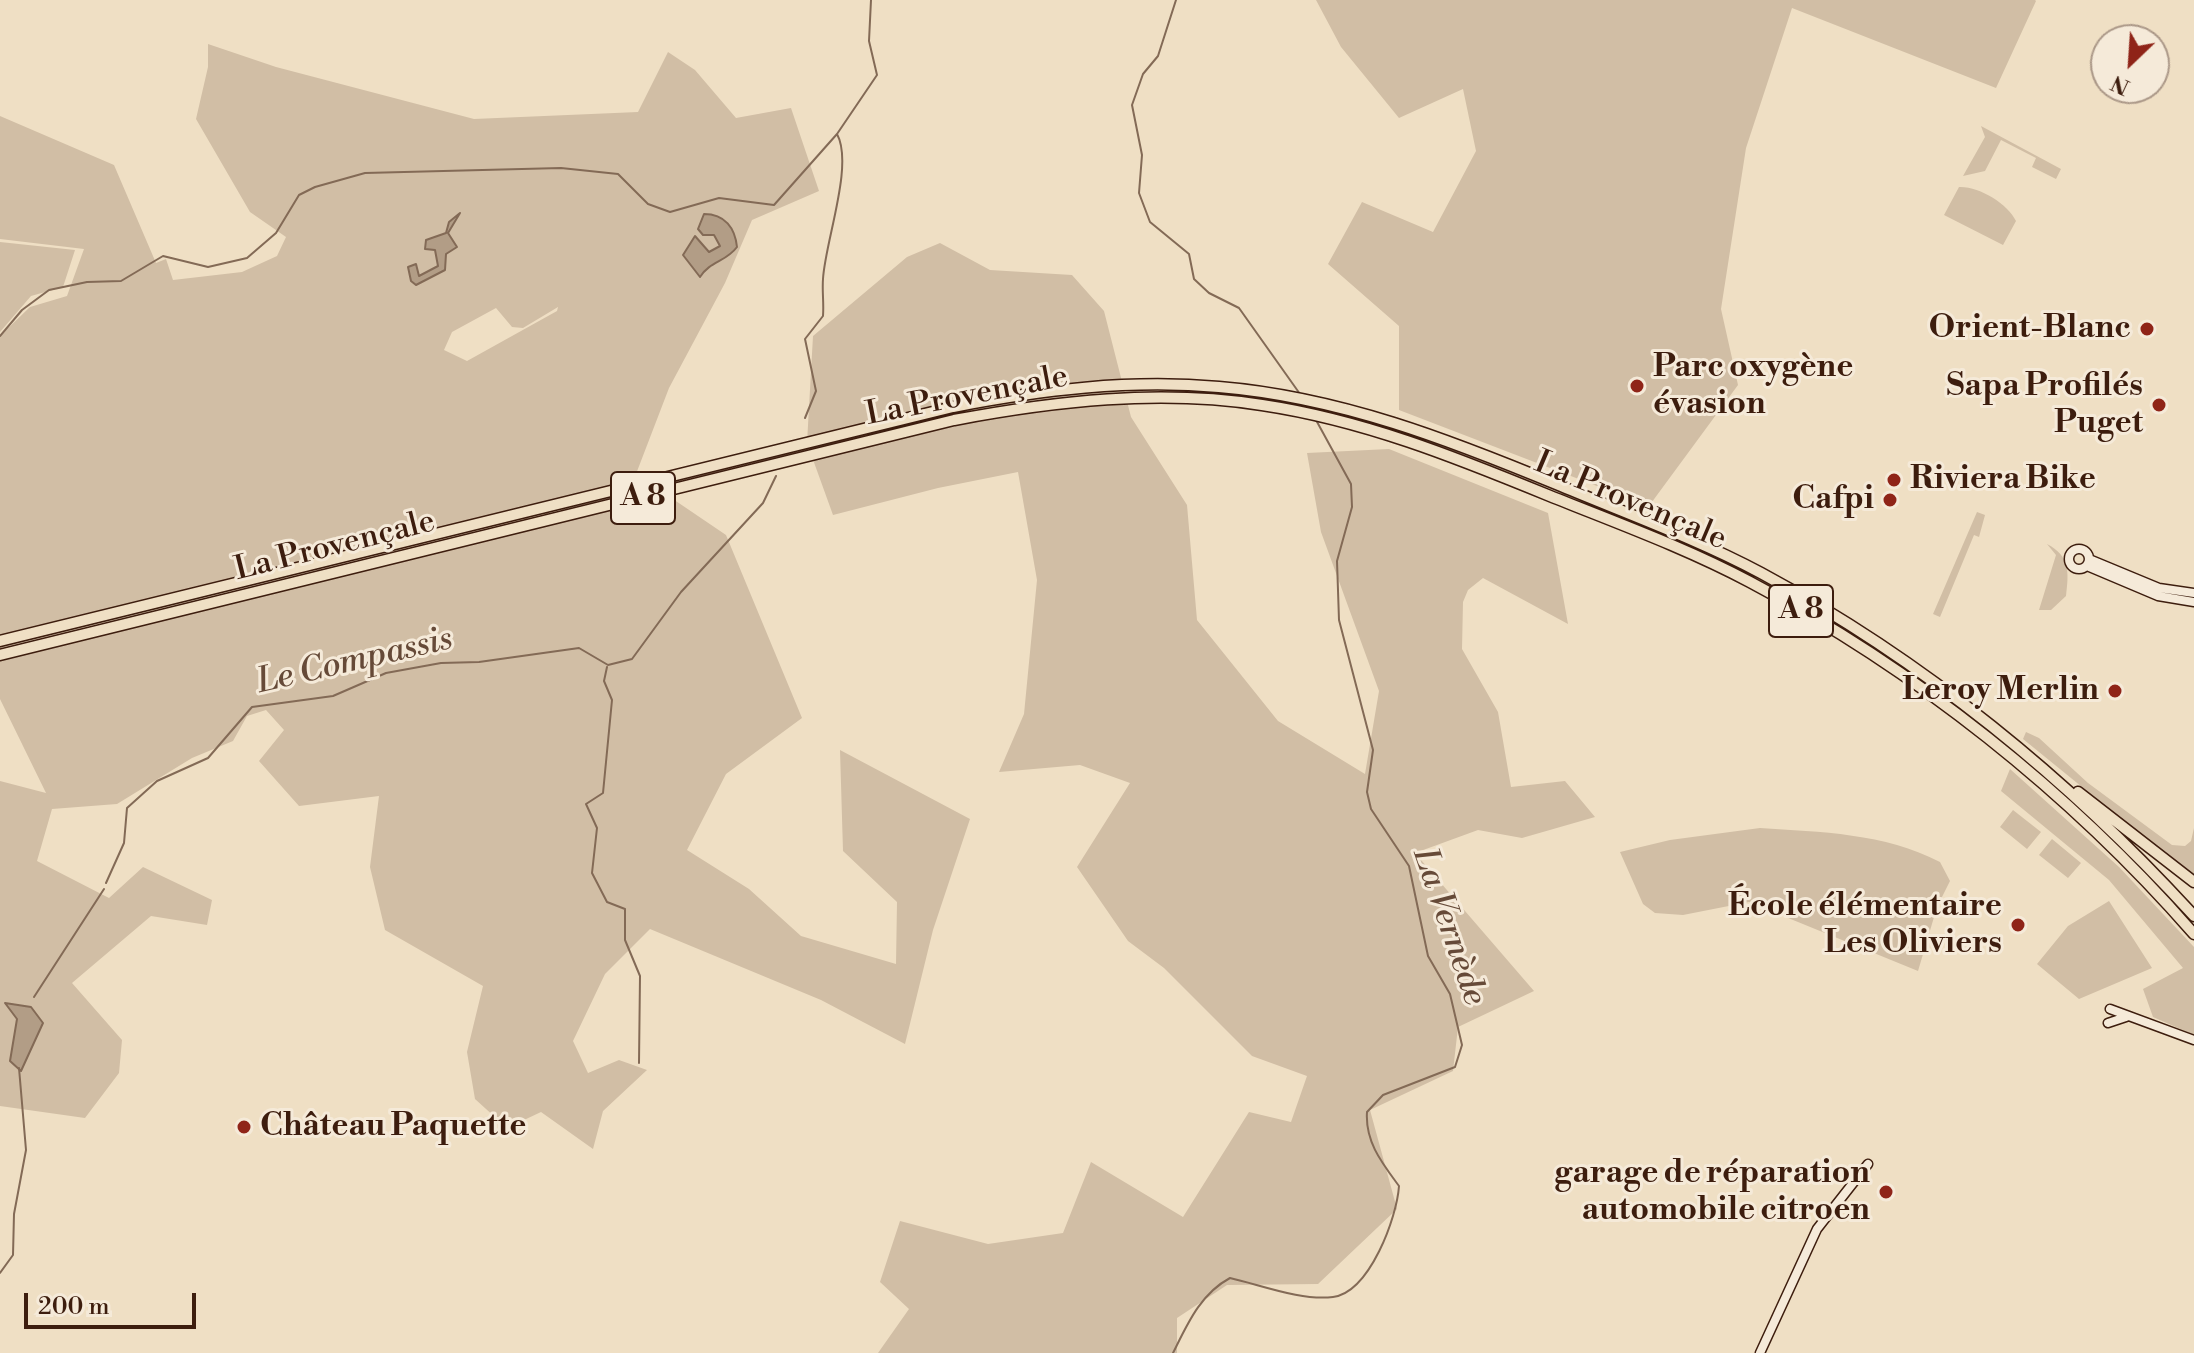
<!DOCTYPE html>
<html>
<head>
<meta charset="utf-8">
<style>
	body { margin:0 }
	#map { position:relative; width:2194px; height:1353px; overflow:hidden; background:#efdfc4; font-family:"Libre Bodoni",serif }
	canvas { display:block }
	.north { position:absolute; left:2090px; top:24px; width:80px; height:80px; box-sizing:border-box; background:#f5ead9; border:2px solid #ab9888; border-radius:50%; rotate:205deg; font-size:22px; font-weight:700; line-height:32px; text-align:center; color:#3d1d0e }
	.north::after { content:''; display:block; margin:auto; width:28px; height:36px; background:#8f2418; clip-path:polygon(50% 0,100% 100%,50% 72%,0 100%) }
	.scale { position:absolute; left:24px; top:1293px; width:172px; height:36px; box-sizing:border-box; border:4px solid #3d1d0e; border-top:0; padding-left:10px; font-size:24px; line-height:28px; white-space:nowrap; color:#3d1d0e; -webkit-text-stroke:6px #f5ead9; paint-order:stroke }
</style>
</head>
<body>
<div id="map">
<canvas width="2194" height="1353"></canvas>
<div class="north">N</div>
<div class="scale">200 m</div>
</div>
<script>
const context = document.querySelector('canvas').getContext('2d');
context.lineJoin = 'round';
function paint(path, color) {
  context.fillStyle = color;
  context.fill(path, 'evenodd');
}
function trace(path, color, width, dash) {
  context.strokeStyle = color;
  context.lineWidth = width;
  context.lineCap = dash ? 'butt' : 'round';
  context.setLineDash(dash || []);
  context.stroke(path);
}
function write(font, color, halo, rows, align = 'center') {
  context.font = font + ' "Libre Bodoni",serif';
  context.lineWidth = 6;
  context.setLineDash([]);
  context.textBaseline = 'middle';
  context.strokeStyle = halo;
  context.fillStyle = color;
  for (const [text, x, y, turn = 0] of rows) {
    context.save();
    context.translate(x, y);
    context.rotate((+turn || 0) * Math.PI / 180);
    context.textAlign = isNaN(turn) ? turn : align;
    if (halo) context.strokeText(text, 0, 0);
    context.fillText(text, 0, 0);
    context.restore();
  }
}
const green = new Path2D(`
	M 1316,0 L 2035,0 L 2036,1 L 1996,88 L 1792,8 L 1746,148 L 1721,309 L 1738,385 L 1649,506 L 1399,410 L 1399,326 L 1328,264 L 1362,202 L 1433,232 L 1476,151 L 1463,89 L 1399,118 L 1341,47 Z
	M 208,44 L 276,67 L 474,119 L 638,112 L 668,52 L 695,70 L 736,118 L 791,108 L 819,191 L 752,220 L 725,283 L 669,388 L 636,474 L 726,535 L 802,718 L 726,774 L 687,850 L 749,889 L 801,936 L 896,964 L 897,902 L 843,851 L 840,750 L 970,819 L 933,930 L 905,1044 L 821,1000 L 650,929 L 605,974 L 573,1041 L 588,1073 L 619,1060 L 647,1070 L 603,1111 L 593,1149 L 541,1112 L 507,1128 L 475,1099 L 467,1052 L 483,986 L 385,930 L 370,867 L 379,796 L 299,806 L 259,761 L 284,730 L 266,710 L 247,716 L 233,741 L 192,758 L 117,804 L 52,809 L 37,861 L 109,898 L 143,867 L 212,900 L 207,925 L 151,916 L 72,983 L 122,1040 L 119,1073 L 85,1118 L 0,1106 L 0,781 L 46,793 L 0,699 L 0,336 L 30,307 L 67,296 L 84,249 L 0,239 L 0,116 L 114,165 L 156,263 L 166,259 L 173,280 L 242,272 L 277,256 L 286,237 L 250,212 L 196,119 L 208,67 ZM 558,307 L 557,311 L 467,361 L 444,350 L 452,332 L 496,308 L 512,327 L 523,328 Z
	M 1981,126 L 2061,169 L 2056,179 L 2032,167 L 2036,158 L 2001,140 L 1985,171 L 1963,176 L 1985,137 Z
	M 1959,187 C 1979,186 2008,204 2016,221 L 2003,245 L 1944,215 Z
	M 0,242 L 75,250 L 63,287 L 31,296 L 0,332 Z
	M 940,243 L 990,270 L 1072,275 L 1104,311 L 1131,417 L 1187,505 L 1197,620 L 1278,721 L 1365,774 L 1379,691 L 1321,532 L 1307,453 L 1389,449 L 1548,513 L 1568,624 L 1483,578 L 1468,590 L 1463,602 L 1462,649 L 1498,712 L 1511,787 L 1565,781 L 1595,817 L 1522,838 L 1478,830 L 1415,853 L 1534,991 L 1458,1027 L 1453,1071 L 1370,1110 L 1397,1209 L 1318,1284 L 1227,1285 L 1177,1318 L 1177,1353 L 878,1353 L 909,1309 L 880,1282 L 900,1221 L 988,1244 L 1063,1233 L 1091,1162 L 1183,1217 L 1249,1112 L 1291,1122 L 1307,1076 L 1252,1056 L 1164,968 L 1128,941 L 1077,867 L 1130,783 L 1080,765 L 999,772 L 1024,714 L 1037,580 L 1018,472 L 938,488 L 833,515 L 807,443 L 813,336 L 907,257 Z
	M 1977,512 L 1985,515 L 1979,537 L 1974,535 L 1940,617 L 1933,614 Z
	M 2047,544 C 2070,556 2069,572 2066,596 L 2051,610 L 2039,610 L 2056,555 Z
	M 2026,732 L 2039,738 L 2088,783 L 2172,845 L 2185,846 L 2191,841 L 2194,828 L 2194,878 L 2023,739 Z
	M 2010,769 L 2119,867 L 2194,947 L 2194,1035 L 2153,1017 L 2143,989 L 2183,968 L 2109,880 L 2001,791 Z
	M 2013,810 L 2041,832 L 2027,849 L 2000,827 Z
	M 1760,828 C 1820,832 1885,833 1940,862 L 1950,881 L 1937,907 L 1918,971 L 1749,902 L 1683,915 L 1655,913 L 1643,904 L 1620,852 L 1670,840 Z
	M 2052,839 L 2081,863 L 2068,878 L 2039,855 Z
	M 2109,901 L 2152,968 L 2079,999 L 2037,964 L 2068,926 Z`);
const water = new Path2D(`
	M 460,213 L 448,233 L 457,247 L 446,254 L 445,270 L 416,285 L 411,281 L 408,267 L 416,264 L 419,276 L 438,266 L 435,250 L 425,249 L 426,240 L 446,233 L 449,222 Z
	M 704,214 C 725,214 735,228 737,247 C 726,262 710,261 700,277 L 683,255 L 695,236 L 709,252 L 720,246 L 714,235 L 703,235 L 698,229 Z
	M 5,1003 L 31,1007 L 43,1023 L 21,1071 L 10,1061 L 17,1019 Z`);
const stream = new Path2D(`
	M 1176,0 L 1158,56 L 1143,74 L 1132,105 L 1142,155 L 1139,193 L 1150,222 L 1189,254 L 1194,279 L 1209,293 L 1239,308 L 1300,394
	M 0,336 L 22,310 L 49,290 L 87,282 L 121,281 L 163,256 L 208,267 L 247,258 L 276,233 L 299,195 L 315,187 L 365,173 L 561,168 L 618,174 L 648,204 L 670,212 L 719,198 L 774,205 L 837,134 L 877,75 L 869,41 L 871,0
	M 805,418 L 816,391 L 805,339 L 823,316 C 824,303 822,291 823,279 C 825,242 854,165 837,134
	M 607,667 L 604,681 L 612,700 L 603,793 L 586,804 L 597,828 L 592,873 L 607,902 L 625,909 L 625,940 L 640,976 L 639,1063
	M 106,883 L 124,843 L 127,808 L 157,781 L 208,758 L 252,707 L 333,696 L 386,673 L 441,663 L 479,662 L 579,648 L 608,665 L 632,659 L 681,592 L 763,503 L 776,476
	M 34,997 L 104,889
	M 0,1273 L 13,1255 L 14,1214 L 26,1150 L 19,1068
	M 1173,1353 C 1187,1325 1200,1294 1230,1278 C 1261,1285 1301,1301 1333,1297 C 1370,1292 1397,1217 1399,1186 C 1382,1163 1365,1142 1367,1112 L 1383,1095 L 1455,1067 L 1462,1045 L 1450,994 L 1428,956 L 1409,866 L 1371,809 L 1367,792 L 1373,750 L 1339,620 L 1337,561 L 1352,507 L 1351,484 L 1316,420`);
const secondary = new Path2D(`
	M2069 559a10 10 0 1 1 20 0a10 10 0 1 1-20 0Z
	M 2089,559 L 2159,588 L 2194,593
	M 2087,566 L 2158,596 L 2194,602
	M 2110,1009 L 2194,1040
	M 2108,1023 L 2126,1017
	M 1760,1353 L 1817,1229 L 1868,1164`);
const highway = new Path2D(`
	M 0,641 L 953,407 C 1041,390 1129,379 1219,387 C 1340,397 1450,440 1561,486 C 1628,514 1697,539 1761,573 C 1923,660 2070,780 2194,916
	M 0,655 L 954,420 C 1055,401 1159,389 1262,405 C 1363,420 1455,457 1550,496 C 1617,523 1686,548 1750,582 C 1915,669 2071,793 2194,934
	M 2078,792 L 2194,882`);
const markers = [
	[2147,329,8,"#8f2418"],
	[1637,386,8,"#8f2418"],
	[2159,405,8,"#8f2418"],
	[1894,480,8,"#8f2418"],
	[1890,500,8,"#8f2418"],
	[2115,691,8,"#8f2418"],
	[2018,925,8,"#8f2418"],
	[244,1127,8,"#8f2418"],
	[1886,1192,8,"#8f2418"]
];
const shields = [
	[643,498,64],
	[1801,611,64]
];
const shieldNames = [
	["A 8",643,498],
	["A 8",1801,611]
];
const poiNames = [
	["Orient-Blanc",2131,329],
	["Parc oxygène",1653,368,"left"],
	["évasion",1653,405,"left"],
	["Sapa Profilés",2143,387],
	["Puget",2143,424],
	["Riviera Bike",1910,480,"left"],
	["Cafpi",1874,500],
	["Leroy Merlin",2099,691],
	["École élémentaire",2002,907],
	["Les Oliviers",2002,944],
	["Château Paquette",260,1127,"left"],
	["garage de réparation",1870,1174],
	["automobile citroen",1870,1211]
];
const streetNames = [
	["La Provençale",967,397,-11],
	["La Provençale",1630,502,23],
	["La Provençale",335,547,-14]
];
const waterNames = [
	["Le Compassis",355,662,-13],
	["La Vernède",1448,927,71]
];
paint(green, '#d1bea5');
paint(water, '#b29d86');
trace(water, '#836a56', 2);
trace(stream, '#836a56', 2);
trace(secondary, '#3d1d0e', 11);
trace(highway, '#3d1d0e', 13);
trace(secondary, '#f5ead9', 8);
trace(highway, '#efdfc4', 10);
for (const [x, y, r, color] of markers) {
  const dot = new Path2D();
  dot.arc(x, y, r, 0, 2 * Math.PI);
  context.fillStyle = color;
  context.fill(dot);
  trace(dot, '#f5ead9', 3);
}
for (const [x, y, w] of shields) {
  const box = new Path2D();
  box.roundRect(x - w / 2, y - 26, w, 52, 6);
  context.fillStyle = '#f5ead9';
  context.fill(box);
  trace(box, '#3d1d0e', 2);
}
write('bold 30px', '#3d1d0e', null, shieldNames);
write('bold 32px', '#3d1d0e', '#f5ead9', poiNames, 'right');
write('32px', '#3d1d0e', '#f5ead9', streetNames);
write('italic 34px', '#664a38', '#f5ead9', waterNames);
</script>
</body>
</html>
